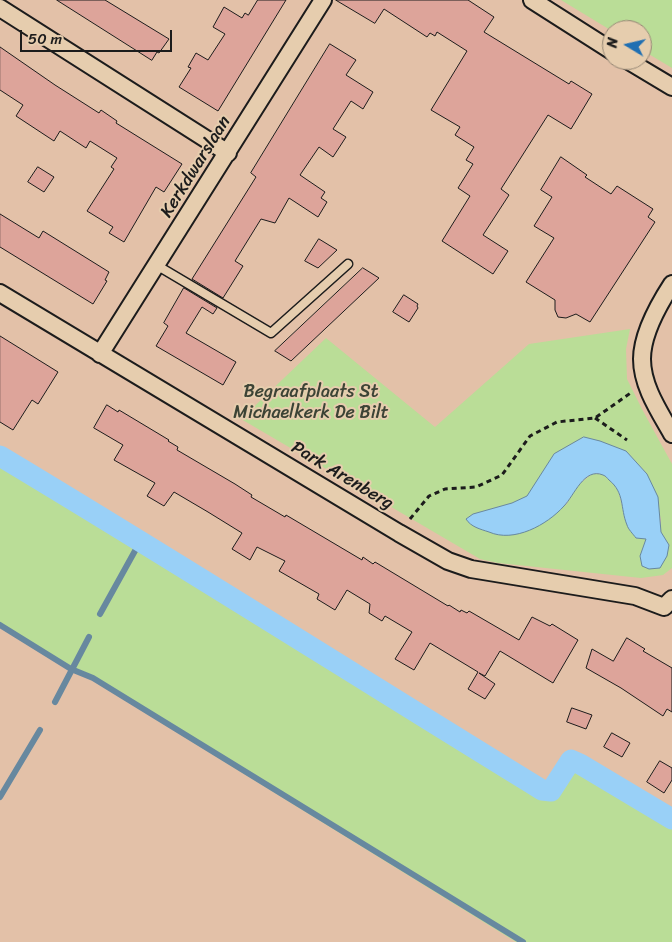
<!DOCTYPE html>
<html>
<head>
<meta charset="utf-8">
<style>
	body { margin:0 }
	#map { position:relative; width:672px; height:942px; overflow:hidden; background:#e3c1a8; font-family:Sriracha,sans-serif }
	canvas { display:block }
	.north { position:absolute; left:602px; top:20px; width:50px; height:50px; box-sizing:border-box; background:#e6cdae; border:1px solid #958674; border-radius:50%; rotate:279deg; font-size:14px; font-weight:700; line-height:20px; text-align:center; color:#1c1c1c }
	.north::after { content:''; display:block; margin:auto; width:18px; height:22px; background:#1f6fb2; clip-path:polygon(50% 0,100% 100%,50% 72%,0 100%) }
	.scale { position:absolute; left:20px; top:30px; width:152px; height:22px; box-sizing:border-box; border:2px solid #1c1c1c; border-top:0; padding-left:6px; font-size:15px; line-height:18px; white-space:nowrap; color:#1c1c1c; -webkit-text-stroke:4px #e6cdae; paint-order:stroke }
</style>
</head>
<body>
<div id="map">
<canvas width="672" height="942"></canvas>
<div class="north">N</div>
<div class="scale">50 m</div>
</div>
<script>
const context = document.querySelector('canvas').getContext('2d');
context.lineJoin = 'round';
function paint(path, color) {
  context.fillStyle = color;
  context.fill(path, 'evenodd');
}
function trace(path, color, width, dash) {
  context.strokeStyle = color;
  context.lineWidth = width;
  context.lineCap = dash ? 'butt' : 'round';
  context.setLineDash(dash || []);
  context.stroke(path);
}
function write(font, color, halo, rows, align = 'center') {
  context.font = font + ' Sriracha,sans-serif';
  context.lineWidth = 4;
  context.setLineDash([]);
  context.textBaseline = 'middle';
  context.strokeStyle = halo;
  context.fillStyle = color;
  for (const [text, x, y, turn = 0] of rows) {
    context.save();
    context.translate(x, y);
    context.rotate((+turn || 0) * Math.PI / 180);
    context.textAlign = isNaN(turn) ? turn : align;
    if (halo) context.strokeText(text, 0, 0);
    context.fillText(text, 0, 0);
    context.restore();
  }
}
const green = new Path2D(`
	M 561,0 L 672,0 L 672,68 L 642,50 L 642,30 L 612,30 L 612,31 Z
	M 630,329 L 626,349 L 627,379 L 643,411 L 672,464 L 672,568 L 663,575 L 641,578 L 498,563 L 480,559 L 241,419 L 326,338 L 435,427 L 529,344 ZM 584,437 L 600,441 L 626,451 L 647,474 L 661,519 L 661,532 L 669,545 L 640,556 L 646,539 L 627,525 L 617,486 L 603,474 L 592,474 L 578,485 L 566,505 L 466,519 L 473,514 L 512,503 L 528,496 L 554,454 Z
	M 0,452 L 549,785 L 574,767 L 672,829 L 672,942 L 516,942 L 0,623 Z`);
const water = new Path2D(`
	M 584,437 L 600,441 L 626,451 L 647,474 L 658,497 L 661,532 L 669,545 L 667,556 L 660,568 L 649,569 L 642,566 L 640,556 L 646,539 L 636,538 C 633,534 628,529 627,525 C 620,508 625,493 609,480 C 607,478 606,476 603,475 C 584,467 574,496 564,506 C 547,525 514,543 489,532 C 480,529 471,527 466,519 L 473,514 L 512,503 L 527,496 L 554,454 Z`);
const stream = new Path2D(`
	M 100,614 L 141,540
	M 0,625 L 71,669 L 93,678 L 523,942
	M 55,702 L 89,637
	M 0,797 L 40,730`);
const canal = new Path2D(`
	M 0,456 C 182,565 361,679 542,790 L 551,791 L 571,760 L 580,764 L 672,819`);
const building = new Path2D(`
	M 57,0 L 105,0 L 169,39 L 159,53 L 157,52 L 152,60 Z
	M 258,0 L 286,0 L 218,111 L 179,87 L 191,68 L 188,67 L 196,53 L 208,60 L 225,34 L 213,27 L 224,7 L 242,18 L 245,13 L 248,15 Z
	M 336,0 L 468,0 L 494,17 L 484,32 L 569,84 L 571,81 L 592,94 L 571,129 L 548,115 L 501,189 L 509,195 L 483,235 L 508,251 L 493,274 L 442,241 L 470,196 L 458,188 L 473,164 L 466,160 L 474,147 L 455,135 L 460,127 L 431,110 L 467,51 L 437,32 L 435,36 L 430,33 L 427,37 L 384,9 L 375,23 Z
	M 330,44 L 356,60 L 346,75 L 373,92 L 363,109 L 351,101 L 333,129 L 346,137 L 333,157 L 319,147 L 300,175 L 325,192 L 321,198 L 327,202 L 318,217 L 289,198 L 275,223 L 261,219 L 235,261 L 243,266 L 223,298 L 192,279 L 256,177 L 251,173 Z
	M 0,47 L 55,85 L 99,113 L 101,110 L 117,121 L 116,123 L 182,164 L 164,192 L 156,187 L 124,242 L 109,233 L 113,227 L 87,211 L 114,169 L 111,167 L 117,158 L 90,141 L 86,148 L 60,131 L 54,141 L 16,116 L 23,105 L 0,90 Z
	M 561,157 L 587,175 L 585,177 L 611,194 L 617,186 L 653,209 L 648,217 L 655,222 L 590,322 L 576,314 L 566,318 L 558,317 L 555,310 L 555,300 L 526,282 L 554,238 L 534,226 L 552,197 L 541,190 Z
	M 38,167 L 54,177 L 44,192 L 28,182 Z
	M 0,214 L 39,238 L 43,231 L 109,272 L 105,280 L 107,281 L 93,304 L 0,247 Z
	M 319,239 L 337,250 L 318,268 L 305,261 Z
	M 363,268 L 379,278 L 291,361 L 275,351 Z
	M 184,288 L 217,308 L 213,314 L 202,307 L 186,333 L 236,362 L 223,385 L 156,346 L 168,326 L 164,323 Z
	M 404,295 L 418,304 L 417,306 L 418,308 L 409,322 L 393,312 Z
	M 0,336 L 58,372 L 38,404 L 32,400 L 13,430 L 0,422 Z
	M 107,405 L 118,412 L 119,410 L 169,440 L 168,441 L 178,447 L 177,450 L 235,484 L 252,495 L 251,497 L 285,517 L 286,515 L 362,560 L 363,557 L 373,564 L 375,562 L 448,606 L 449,605 L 460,612 L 461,610 L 467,613 L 469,611 L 519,640 L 532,617 L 550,626 L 552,624 L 578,640 L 553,683 L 500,651 L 485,676 L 479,673 L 495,684 L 485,699 L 468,689 L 478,672 L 430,643 L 414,670 L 395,659 L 412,632 L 385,616 L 382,621 L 369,613 L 370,604 L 347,590 L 335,610 L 317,599 L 319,594 L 279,571 L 285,561 L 257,547 L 250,560 L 232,549 L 242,533 L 208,512 L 174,492 L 164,506 L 147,496 L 155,483 L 114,460 L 123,445 L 94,428 Z
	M 627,638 L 645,649 L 643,651 L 672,668 L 672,712 L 667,709 L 663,716 L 621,688 L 586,668 L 592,649 L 613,661 Z
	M 572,708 L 592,715 L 586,729 L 567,722 Z
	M 612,733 L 630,743 L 622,757 L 604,747 Z
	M 660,761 L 672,768 L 672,780 L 664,793 L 647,782 Z`);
const path = new Path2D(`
	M 595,418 L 627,440
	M 410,519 L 429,496 L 445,489 L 476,487 L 502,475 L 530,436 L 557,422 L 595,418 L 632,392`);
const lane = new Path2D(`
	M 158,266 L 271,333 L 348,264`);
const street = new Path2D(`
	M 532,0 L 612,51
	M 0,8 L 228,153
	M 627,60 L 672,87
	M 672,284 C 659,304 642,334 642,359 C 642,386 659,411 672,434
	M 0,293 L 399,533 L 448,561 L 471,569 L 635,596 L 664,607 L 672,599
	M 100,354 L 323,0`);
const streetNames = [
	["Kerkdwarslaan",196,167,-58],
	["Park Arenberg",342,476,31]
];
const parkNames = [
	["Begraafplaats St",311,392],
	["Michaelkerk De Bilt",311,413]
];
paint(green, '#badd97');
paint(water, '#99d0f7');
trace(water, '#67889f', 1);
trace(stream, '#67889f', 6);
trace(canal, '#99d0f7', 21);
paint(building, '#dda49a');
trace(building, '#1c1c1c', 1);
trace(lane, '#1c1c1c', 11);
trace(street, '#1c1c1c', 20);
trace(path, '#1c1c1c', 3, [5, 4]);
trace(lane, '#e6cdae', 8);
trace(street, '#e6cdae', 16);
write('18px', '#1c1c1c', '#e6cdae', streetNames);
write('18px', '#3c4335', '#e6cdae', parkNames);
</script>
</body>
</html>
